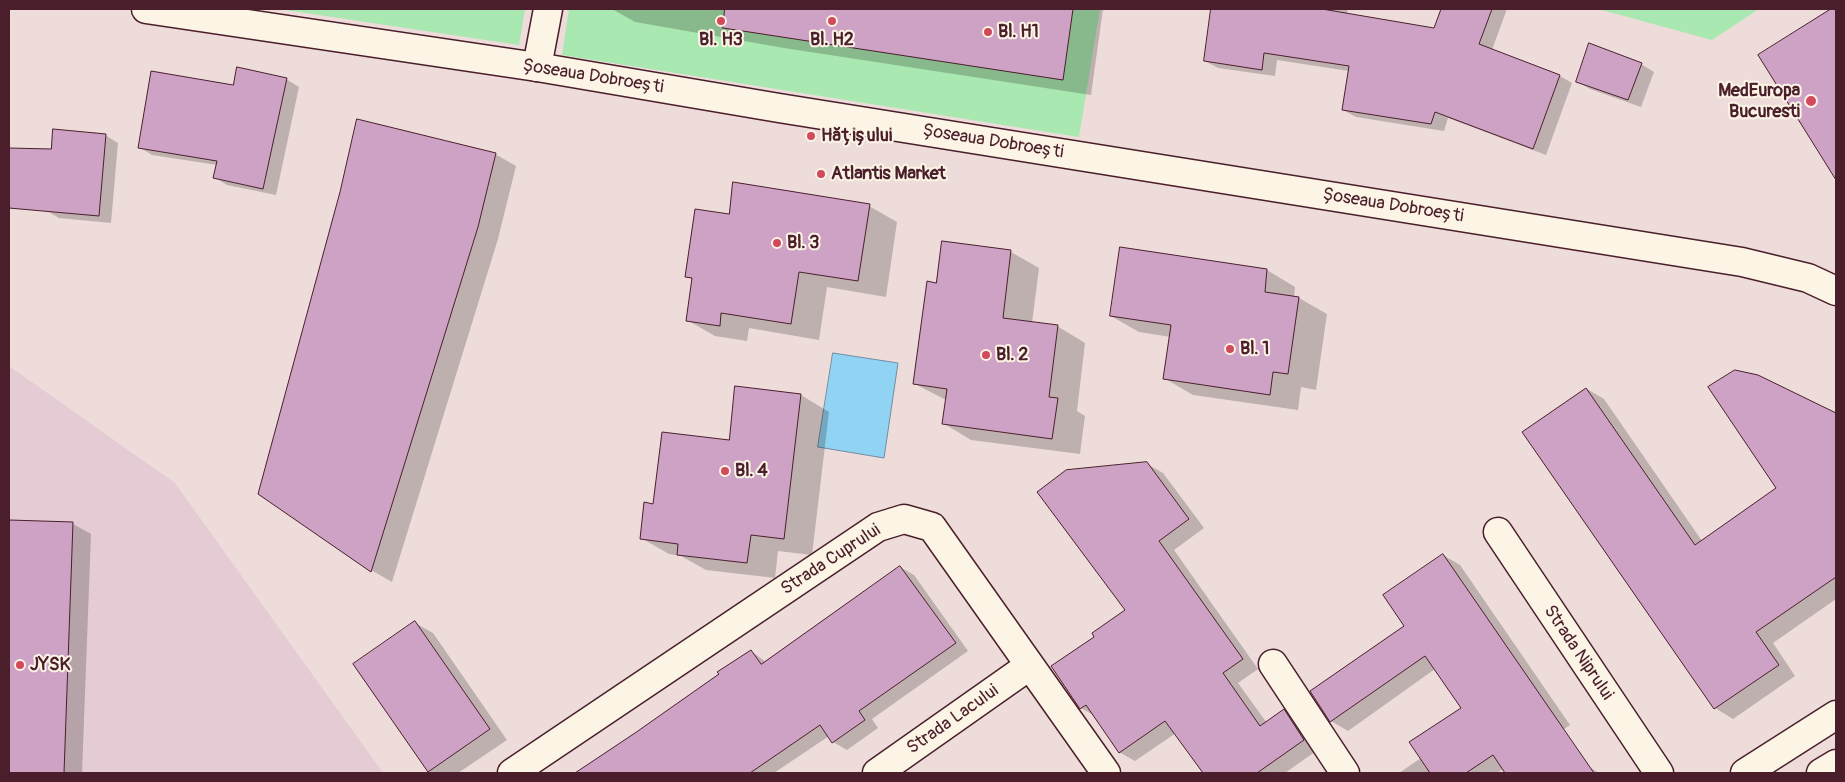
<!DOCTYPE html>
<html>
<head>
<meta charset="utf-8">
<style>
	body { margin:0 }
	#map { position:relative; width:1845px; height:782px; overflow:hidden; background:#eedcdb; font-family:Pangolin,sans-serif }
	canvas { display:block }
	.frame { position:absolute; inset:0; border:10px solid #4a1f2b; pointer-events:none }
</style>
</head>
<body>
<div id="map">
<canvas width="1845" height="782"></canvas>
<div class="frame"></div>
</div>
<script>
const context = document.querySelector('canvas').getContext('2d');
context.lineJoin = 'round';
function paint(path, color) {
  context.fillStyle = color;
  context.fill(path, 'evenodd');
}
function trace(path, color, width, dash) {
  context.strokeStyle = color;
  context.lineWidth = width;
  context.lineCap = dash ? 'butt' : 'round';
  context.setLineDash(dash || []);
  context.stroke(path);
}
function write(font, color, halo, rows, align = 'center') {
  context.font = font + ' Pangolin,sans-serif';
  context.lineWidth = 4;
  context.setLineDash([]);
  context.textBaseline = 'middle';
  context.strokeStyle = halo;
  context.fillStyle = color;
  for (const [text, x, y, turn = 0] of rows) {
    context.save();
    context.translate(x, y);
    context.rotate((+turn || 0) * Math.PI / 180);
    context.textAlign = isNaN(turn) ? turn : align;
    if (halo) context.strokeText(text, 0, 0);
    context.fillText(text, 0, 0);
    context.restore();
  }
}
const built = new Path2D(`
	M 9,366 L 175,483 L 383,773 L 9,773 Z`);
const green = new Path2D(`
	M 279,9 L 525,9 L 519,45 Z
	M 569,9 L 1100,9 L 1079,137 L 562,55 Z
	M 1598,9 L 1759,9 L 1712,40 Z`);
const water = new Path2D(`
	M 833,353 L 898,363 L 884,458 L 818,447 Z`);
const shadow = new Path2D(`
	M 612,9 L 1103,9 L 1091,95 L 784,48 L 635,22 Z
	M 1212,9 L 1348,9 L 1347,14 L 1435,29 L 1442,9 L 1507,9 L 1492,50 L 1560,76 L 1572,83 L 1546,155 L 1448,118 L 1444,131 L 1356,117 L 1343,110 L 1349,71 L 1277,60 L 1275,76 L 1218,68 L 1205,61 Z
	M 1834,9 L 1836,9 L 1836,163 L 1822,155 L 1760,55 Z
	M 1641,64 L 1654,72 L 1641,107 L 1590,89 L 1578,82 Z
	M 286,79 L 299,87 L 276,195 L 227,185 L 214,177 L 217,165 L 152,155 L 139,147 L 234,87 Z
	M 105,135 L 118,143 L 111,223 L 59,218 L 47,211 Z
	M 495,154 L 516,166 L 498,239 L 392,582 L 371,570 L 259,493 Z
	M 869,206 L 897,222 L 886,297 L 827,287 L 819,340 L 749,328 L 747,341 L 715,336 L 687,320 L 693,280 L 686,276 L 730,216 Z
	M 943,242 L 1011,252 L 1039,268 L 1032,323 L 1057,326 L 1085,343 L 1077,411 L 1085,416 L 1080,454 L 971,440 L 943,423 L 946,400 L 915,384 L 937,284 Z
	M 1121,248 L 1267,270 L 1295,287 L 1294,297 L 1299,298 L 1327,314 L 1316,390 L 1301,387 L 1298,410 L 1193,395 L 1164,378 L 1171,337 L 1139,332 L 1111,316 Z
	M 1758,377 L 1836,414 L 1836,599 L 1773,643 L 1795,676 L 1733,719 L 1715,708 L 1524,432 L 1587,389 L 1604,399 L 1702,541 L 1778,488 Z
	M 736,387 L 801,395 L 829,412 L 812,555 L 778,551 L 775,578 L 706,570 L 681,556 L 669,554 L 641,538 L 654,505 L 730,441 Z
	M 1147,464 L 1163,473 L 1204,528 L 1174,550 L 1258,669 L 1238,683 L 1267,723 L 1284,711 L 1300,720 L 1319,749 L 1285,773 L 1205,773 L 1176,733 L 1135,761 L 1119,752 L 1095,716 L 1081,708 L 1096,637 L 1127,610 Z
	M 9,521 L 73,524 L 91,534 L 82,773 L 9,773 Z
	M 1443,555 L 1460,565 L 1570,725 L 1497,773 L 1399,773 L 1421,758 L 1462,709 L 1435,669 L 1348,731 L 1331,721 L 1406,626 Z
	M 900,567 L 914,575 L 968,651 L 872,719 L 878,728 L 847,750 L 833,742 L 829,736 L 774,773 L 587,773 L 751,651 L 766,662 Z
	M 415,623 L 433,633 L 507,740 L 458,773 L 433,773 L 429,771 Z
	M 1589,767 L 1599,773 L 1580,773 Z`);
const building = new Path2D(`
	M 725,9 L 1073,9 L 1063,80 L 723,28 Z
	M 1211,9 L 1322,9 L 1434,28 L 1441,9 L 1492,9 L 1479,44 L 1560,75 L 1533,149 L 1435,112 L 1431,124 L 1342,110 L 1349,66 L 1264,53 L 1262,70 L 1204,61 Z
	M 1831,9 L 1836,9 L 1836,180 L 1758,55 Z
	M 1589,43 L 1642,63 L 1628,100 L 1576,82 Z
	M 237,67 L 287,78 L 263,189 L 213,178 L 217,161 L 138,148 L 151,71 L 233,85 Z
	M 357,119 L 496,153 L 478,227 L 371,572 L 258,494 L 340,192 Z
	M 53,129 L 106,134 L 99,216 L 9,208 L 9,148 L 51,149 Z
	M 733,182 L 870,204 L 858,281 L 799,272 L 791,324 L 721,313 L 720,326 L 686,321 L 692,278 L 685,277 L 695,209 L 729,214 Z
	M 942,241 L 1011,250 L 1003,318 L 1058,325 L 1049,397 L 1058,398 L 1052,439 L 942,424 L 947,389 L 913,384 L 927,281 L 936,283 Z
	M 1120,247 L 1267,269 L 1265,292 L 1299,297 L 1288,374 L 1273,372 L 1270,395 L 1163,379 L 1171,325 L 1110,316 Z
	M 1735,370 L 1758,375 L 1836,413 L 1836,577 L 1756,632 L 1779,665 L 1714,709 L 1522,432 L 1586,388 L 1695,545 L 1776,488 L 1708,387 Z
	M 735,386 L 801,394 L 784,539 L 751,535 L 747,563 L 677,555 L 678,544 L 640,539 L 644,502 L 653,504 L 662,432 L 729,440 Z
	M 1147,462 L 1189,519 L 1159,541 L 1243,659 L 1223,673 L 1260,726 L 1284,709 L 1304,740 L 1257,773 L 1203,773 L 1165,721 L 1119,753 L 1086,705 L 1080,709 L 1051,666 L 1094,637 L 1092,633 L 1125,610 L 1037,492 L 1066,470 Z
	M 9,520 L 73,522 L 64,773 L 9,773 Z
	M 1443,554 L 1594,773 L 1505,773 L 1493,755 L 1466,773 L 1430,773 L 1409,742 L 1461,708 L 1425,656 L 1330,722 L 1310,691 L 1404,626 L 1383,595 Z
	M 900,566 L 956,643 L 859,711 L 865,720 L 832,743 L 820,725 L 750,773 L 575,773 L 635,733 L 719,674 L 717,672 L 751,650 L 761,664 Z
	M 415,621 L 490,729 L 428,772 L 353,664 Z`);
const street = new Path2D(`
	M 537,67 L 548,9
	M 1498,532 L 1659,773
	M 1273,664 L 1345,773
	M 512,773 L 878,527 L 904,519 L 932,527 L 1106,773
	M 877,773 L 1029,666`);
const secondary = new Path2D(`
	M 146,9 L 537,67 L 779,108 L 1742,262 L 1808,278 L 1836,291
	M 1745,773 L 1836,715
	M 1821,773 L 1836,764`);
const markers = [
	[721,21,5,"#d1495b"],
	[832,21,5,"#d1495b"],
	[988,32,5,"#d1495b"],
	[1811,101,6,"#d1495b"],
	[811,136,5,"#d1495b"],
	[821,174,5,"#d1495b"],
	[777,243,5,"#d1495b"],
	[1230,349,5,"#d1495b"],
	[986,355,5,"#d1495b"],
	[725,471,5,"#d1495b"],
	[20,665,5,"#d1495b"]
];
const poiNames = [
	["Bl. H1",998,32],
	["Bl. H3",721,40,"center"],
	["Bl. H2",832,40,"center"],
	["MedEuropa",1800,91,"right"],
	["Bucuresti",1800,112,"right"],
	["Hățișului",821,136],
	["Atlantis Market",831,174],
	["Bl. 3",787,243],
	["Bl. 1",1240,349],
	["Bl. 2",996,355],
	["Bl. 4",735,471],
	["JYSK",30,665]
];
const streetNames = [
	["Șoseaua Dobroești",593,77,9],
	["Șoseaua Dobroești",993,142,9],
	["Șoseaua Dobroești",1393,206,9],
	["Strada Cuprului",831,560,-33],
	["Strada Niprului",1578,653,56],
	["Strada Lacului",953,720,-35]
];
paint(built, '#e4cbd4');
paint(green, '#a9e8b0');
paint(water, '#91d3f2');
trace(water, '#758ba2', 1);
paint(shadow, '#0003');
paint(building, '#cda2c5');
trace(building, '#4a1f2b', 1);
trace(street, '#4a1f2b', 31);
trace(secondary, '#4a1f2b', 31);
trace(street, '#fcf5e5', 28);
trace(secondary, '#fcf5e5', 28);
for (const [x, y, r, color] of markers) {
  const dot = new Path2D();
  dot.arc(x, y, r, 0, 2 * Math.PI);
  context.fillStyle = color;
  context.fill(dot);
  trace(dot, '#fcf5e5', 2);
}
write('bold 18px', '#4a1f2b', '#fcf5e5', poiNames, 'left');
write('18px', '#4a1f2b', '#fcf5e5', streetNames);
</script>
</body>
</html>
